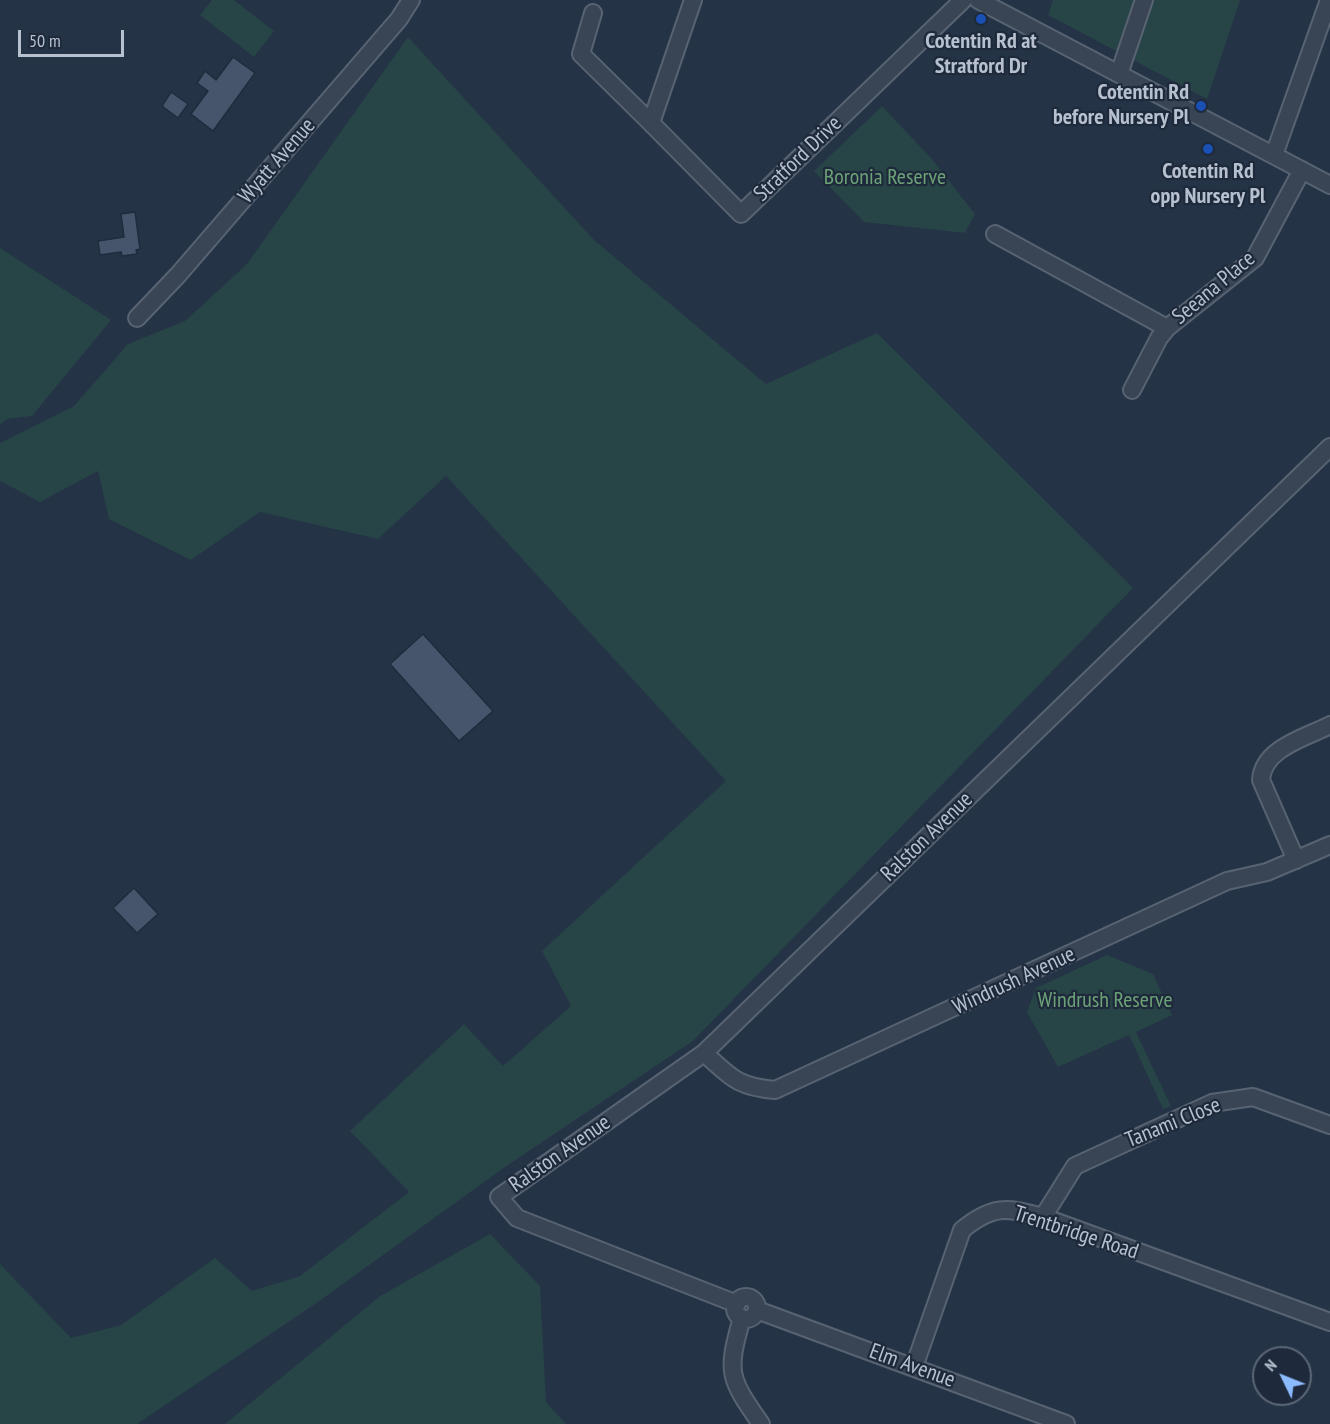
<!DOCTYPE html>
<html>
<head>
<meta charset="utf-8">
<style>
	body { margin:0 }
	#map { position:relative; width:1330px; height:1424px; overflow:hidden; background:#243346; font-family:"PT Sans Narrow",sans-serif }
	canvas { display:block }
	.north { position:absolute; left:1252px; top:1346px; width:60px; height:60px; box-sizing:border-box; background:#1e2a3b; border:2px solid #5b6676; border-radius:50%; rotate:313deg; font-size:16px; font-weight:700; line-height:24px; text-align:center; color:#b7c0ce }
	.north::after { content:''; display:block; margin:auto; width:21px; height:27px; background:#8cbaff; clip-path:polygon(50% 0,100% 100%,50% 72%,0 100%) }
	.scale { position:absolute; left:18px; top:30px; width:106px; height:27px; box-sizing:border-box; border:3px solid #b7c0ce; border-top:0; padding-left:8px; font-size:18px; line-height:21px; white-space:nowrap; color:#b7c0ce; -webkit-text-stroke:4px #1e2a3b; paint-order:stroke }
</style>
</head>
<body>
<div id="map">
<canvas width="1330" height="1424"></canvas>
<div class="north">N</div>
<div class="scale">50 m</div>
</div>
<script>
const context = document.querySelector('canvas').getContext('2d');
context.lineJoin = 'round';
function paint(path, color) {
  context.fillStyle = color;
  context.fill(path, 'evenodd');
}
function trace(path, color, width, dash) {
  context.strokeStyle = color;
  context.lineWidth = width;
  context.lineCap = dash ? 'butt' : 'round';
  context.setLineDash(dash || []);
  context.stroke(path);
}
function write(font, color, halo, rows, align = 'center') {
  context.font = font + ' "PT Sans Narrow",sans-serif';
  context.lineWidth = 4.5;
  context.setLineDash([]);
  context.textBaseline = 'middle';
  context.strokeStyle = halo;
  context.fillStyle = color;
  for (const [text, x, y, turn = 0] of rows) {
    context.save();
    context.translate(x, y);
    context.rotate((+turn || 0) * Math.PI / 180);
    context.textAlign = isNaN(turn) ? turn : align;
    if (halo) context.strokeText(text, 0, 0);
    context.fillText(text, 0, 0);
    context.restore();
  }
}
const green = new Path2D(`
	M 212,0 L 234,0 L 274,31 L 254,57 L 200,15 Z
	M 1053,0 L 1240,0 L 1207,99 L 1048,15 Z
	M 408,37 L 594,240 L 766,384 L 877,333 L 1133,588 L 693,1041 L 505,1167 L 318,1302 L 137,1424 L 0,1424 L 0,1264 L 71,1338 L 121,1325 L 215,1258 L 252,1291 L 300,1276 L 409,1192 L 350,1131 L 464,1024 L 503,1066 L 571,1006 L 542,951 L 726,781 L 446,476 L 378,539 L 260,512 L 191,560 L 109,519 L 98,471 L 40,502 L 0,481 L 0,443 L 74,406 L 128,344 L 185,321 L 247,264 Z
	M 882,106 L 931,158 L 975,214 L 965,233 L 864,222 L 814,171 Z
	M 0,248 L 111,320 L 32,416 L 7,419 L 0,425 Z
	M 1107,955 L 1153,974 L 1172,1015 L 1136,1032 L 1171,1106 L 1163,1109 L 1129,1035 L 1058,1067 L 1027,1012 L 1036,988 Z
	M 490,1234 L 540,1286 L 546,1402 L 566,1424 L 225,1424 L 380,1296 Z`);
const building = new Path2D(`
	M 233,57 L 255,73 L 213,131 L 191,114 L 208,91 L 197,83 L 205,71 L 216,80 Z
	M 171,92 L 188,104 L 178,118 L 162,106 Z
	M 135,212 L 140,249 L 136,250 L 137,254 L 122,256 L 121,252 L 100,255 L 98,241 L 124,237 L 121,214 Z
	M 423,634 L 493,711 L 459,741 L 390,664 Z
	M 134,888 L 158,914 L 137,933 L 113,908 Z`);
const street = new Path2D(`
	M 693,0 L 651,123 L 741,214 L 963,0
	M 978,0 L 1330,185
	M 593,13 L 581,54 L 651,123
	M 1119,74 L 1144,0
	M 1274,155 L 1329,0
	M 995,234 L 1167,328 L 1255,258 L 1302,170
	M 137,318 L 178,275 L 399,19 L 411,0
	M 1132,390 L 1159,338 L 1167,328
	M 1296,860 L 1261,780 C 1263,748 1305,738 1330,725
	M 704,1053 C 731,1077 737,1087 775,1090 L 1227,881 L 1267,872 L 1330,845
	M 1043,1217 L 1075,1166 L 1212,1103 L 1253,1097 L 1330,1125
	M735 1308a11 11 0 1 1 22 0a11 11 0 1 1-22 0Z
	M 737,1304 L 517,1218 L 499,1197 L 704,1053 L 1330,447
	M 757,1310 L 1066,1424
	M 742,1318 C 726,1373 729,1378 761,1424
	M 914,1367 L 962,1230 C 992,1205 1007,1207 1043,1217 L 1330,1322`);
const markers = [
	[981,19,6,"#1a4fb4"],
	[1201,106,6,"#1a4fb4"],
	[1208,149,6,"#1a4fb4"]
];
const poiNames = [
	["Cotentin Rd at",981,42],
	["Stratford Dr",981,67],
	["Cotentin Rd",1189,93,"right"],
	["before Nursery Pl",1189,118,"right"],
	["Cotentin Rd",1208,172],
	["opp Nursery Pl",1208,197]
];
const streetNames = [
	["Stratford Drive",798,159,-44],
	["Wyatt Avenue",277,161,-49],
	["Seeana Place",1214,288,-40],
	["Ralston Avenue",927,837,-44],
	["Windrush Avenue",1014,981,-25],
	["Tanami Close",1173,1123,-22],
	["Ralston Avenue",560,1154,-35],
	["Trentbridge Road",1076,1233,18],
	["Elm Avenue",912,1366,20]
];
const parkNames = [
	["Boronia Reserve",885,178],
	["Windrush Reserve",1105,1001]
];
paint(green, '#274447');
paint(building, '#46556b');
trace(building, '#202c3d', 1.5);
trace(street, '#586372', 20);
trace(street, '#394555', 16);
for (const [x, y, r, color] of markers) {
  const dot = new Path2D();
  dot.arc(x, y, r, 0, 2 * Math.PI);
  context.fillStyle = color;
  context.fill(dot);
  trace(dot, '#1e2a3b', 2);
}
write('bold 22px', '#b7c0ce', '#1e2a3b', poiNames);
write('22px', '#b7c0ce', '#1e2a3b', streetNames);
write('22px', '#6ca277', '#1e2a3b', parkNames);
</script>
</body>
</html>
